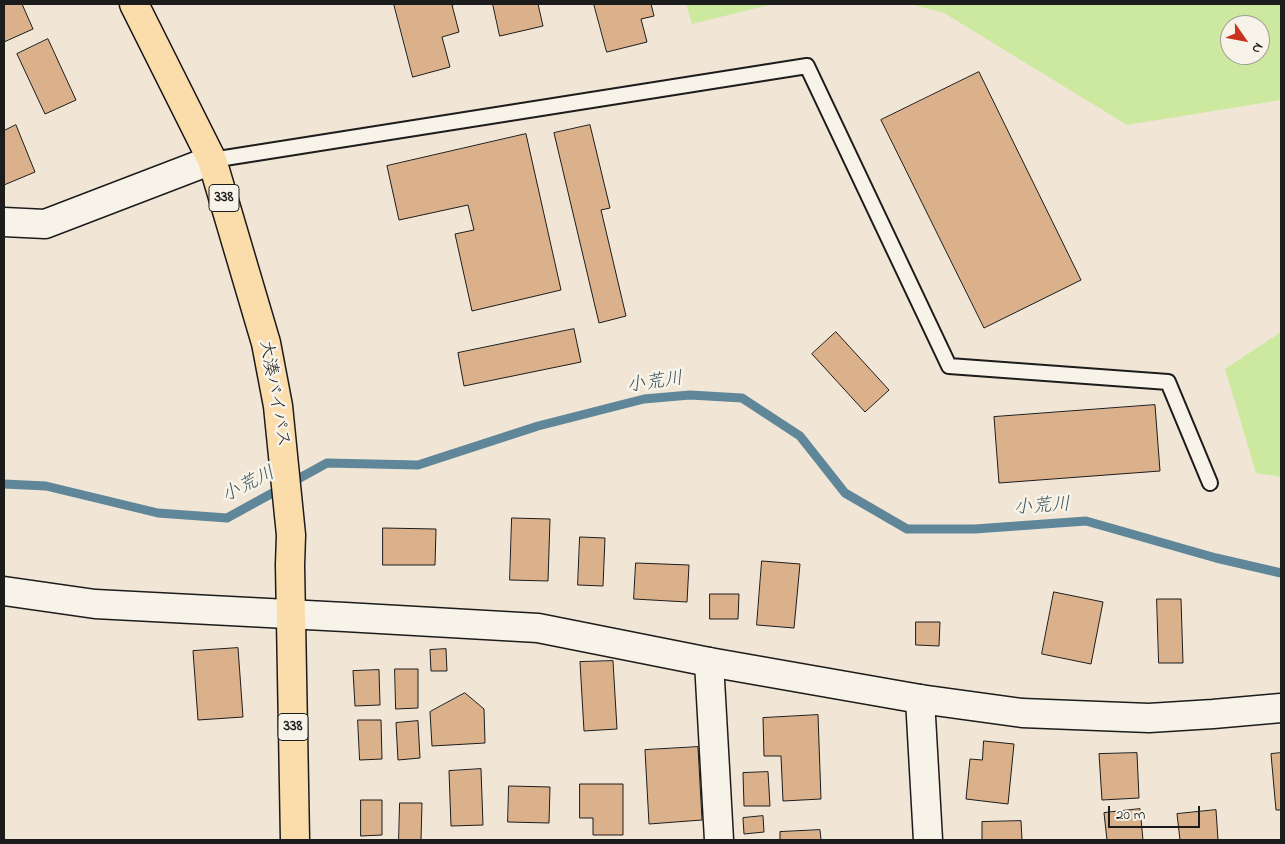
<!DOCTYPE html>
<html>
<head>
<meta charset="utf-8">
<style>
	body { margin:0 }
	#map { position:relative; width:1285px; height:844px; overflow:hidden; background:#f1e6d5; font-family:"Indie Flower",sans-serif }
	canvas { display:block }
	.frame { position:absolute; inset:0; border:5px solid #1c1c1c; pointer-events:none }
	.north { position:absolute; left:1220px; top:15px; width:50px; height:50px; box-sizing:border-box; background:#f7f3e8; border:1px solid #9f9d96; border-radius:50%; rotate:123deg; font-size:14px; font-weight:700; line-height:20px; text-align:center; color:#1c1c1c }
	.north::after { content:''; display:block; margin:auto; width:18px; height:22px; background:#c8321e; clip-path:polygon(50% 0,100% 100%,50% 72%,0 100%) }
	.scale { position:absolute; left:1108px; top:806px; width:92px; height:22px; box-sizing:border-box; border:2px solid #1c1c1c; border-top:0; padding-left:6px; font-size:15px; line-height:18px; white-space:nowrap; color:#1c1c1c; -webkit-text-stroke:4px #f7f3e8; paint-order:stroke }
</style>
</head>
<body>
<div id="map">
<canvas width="1285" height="844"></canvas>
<div class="frame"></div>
<div class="north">N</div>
<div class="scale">20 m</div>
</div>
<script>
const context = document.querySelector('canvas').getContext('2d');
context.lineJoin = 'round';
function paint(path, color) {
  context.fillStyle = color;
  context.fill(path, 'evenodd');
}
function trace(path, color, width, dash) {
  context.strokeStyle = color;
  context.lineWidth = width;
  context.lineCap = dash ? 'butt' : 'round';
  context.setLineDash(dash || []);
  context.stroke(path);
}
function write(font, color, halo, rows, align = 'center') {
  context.font = font + ' "Indie Flower","Klee One",sans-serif';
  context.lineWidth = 5;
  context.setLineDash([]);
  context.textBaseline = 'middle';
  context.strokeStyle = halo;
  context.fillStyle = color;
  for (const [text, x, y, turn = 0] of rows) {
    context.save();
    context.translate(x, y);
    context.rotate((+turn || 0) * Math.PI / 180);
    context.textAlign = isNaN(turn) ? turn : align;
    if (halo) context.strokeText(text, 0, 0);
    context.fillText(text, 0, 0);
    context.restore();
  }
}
const green = new Path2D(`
	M 686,4 L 773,4 L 692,24 Z
	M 910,4 L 1281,4 L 1281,100 L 1127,125 L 944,13 ZM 1230,25 L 1260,25 L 1260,55 L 1230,55 Z
	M 1281,332 L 1281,477 L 1256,473 L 1225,369 Z`);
const stream = new Path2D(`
	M 4,484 L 46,486 L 158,513 L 227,518 L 327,463 L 418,465 L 538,426 L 644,399 L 690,395 L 742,398 L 800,436 L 845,493 L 907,529 L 975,529 L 1086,521 L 1216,558 L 1281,573`);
const building = new Path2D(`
	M 4,4 L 22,4 L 33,29 L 4,42 Z
	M 394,4 L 457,4 L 452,5 L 459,32 L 442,37 L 450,67 L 413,77 Z
	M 493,4 L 538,4 L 543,26 L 500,36 Z
	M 594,4 L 651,4 L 654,16 L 641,19 L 647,42 L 607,52 Z
	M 48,39 L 76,100 L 45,114 L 17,54 Z
	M 979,72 L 1081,280 L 984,328 L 881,120 Z
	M 16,125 L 35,172 L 4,185 L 4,131 Z
	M 590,125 L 610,208 L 601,210 L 626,316 L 599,323 L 554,133 Z
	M 526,134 L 561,290 L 472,311 L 455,234 L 474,230 L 468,205 L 399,220 L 387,166 Z
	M 574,329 L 581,362 L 464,386 L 458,353 Z
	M 836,332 L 889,390 L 865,412 L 812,354 Z
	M 1155,405 L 1160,471 L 999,483 L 994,417 Z
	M 512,518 L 550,519 L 548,581 L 510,580 Z
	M 383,528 L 436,529 L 435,565 L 383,565 Z
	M 580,537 L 605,538 L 603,586 L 578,585 Z
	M 762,561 L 800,564 L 794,628 L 757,625 Z
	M 636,563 L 689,565 L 687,602 L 634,599 Z
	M 1054,592 L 1103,602 L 1091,664 L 1042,654 Z
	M 710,594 L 739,594 L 738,619 L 710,619 Z
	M 1157,599 L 1181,599 L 1183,663 L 1159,663 Z
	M 916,622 L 940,622 L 939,646 L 916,645 Z
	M 238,648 L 243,717 L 198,720 L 193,651 Z
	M 446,649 L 447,671 L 431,671 L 430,650 Z
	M 613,661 L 617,729 L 584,731 L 580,662 Z
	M 395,669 L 418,669 L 418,708 L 396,709 Z
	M 379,670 L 380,705 L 355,706 L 353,671 Z
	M 465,693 L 484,709 L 485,743 L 432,746 L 430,712 Z
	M 818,715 L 821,799 L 783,801 L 781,756 L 764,756 L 763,718 Z
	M 358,720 L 381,720 L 382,759 L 360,760 Z
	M 418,721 L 420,758 L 398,760 L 396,723 Z
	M 984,741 L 1014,744 L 1008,804 L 966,799 L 970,759 L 982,760 Z
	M 698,747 L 702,820 L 649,824 L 645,750 Z
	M 1137,753 L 1139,798 L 1102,800 L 1099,754 Z
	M 1281,753 L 1281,810 L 1276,810 L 1271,754 Z
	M 481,769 L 483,825 L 451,826 L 449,771 Z
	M 768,772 L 770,806 L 744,806 L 743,773 Z
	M 580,784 L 623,784 L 623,835 L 593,835 L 593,818 L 580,818 Z
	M 509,786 L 550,787 L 549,823 L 508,822 Z
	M 361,800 L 382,800 L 382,835 L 361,836 Z
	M 400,803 L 422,803 L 421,840 L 399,840 Z
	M 1140,809 L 1143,840 L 1107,840 L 1104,813 Z
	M 1216,810 L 1218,840 L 1180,840 L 1177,814 Z
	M 763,816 L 764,832 L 744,834 L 743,818 Z
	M 1021,821 L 1022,840 L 982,840 L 982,822 Z
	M 820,830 L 821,840 L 780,840 L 780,832 Z`);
const lane = new Path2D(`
	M 212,160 L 807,66 L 949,366 L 1168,382 L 1210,483`);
const street = new Path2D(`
	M 4,222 L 45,224 L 212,160
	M 709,662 L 719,840
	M 920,699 L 928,840`);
const secondary = new Path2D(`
	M 4,591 L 95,604 L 345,617 L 538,628 L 709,662 L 920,699 L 1022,713 L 1149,718 L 1213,714 L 1281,708`);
const highway = new Path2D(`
	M 134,4 L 212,160 L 266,343 L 278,406 L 291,535 L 290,565 L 295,840`);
const shields = [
	[224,198,30],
	[293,727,30]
];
const shieldNames = [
	["338",224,198],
	["338",293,727]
];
const streetNames = [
	["大湊バイパス",273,394,80]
];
const waterNames = [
	["小荒川",655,384,-8],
	["小荒川",249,486,-27],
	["小荒川",1042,508,-4]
];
paint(green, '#cde99f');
trace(stream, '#5f8799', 9);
paint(building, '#dbb18b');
trace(building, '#1c1c1c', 1);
trace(lane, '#1c1c1c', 18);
trace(street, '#1c1c1c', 31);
trace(secondary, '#1c1c1c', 31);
trace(highway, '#1c1c1c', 31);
trace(lane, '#f7f3e8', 14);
trace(street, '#f7f3e8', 28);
trace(secondary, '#f7f3e8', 28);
trace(highway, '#fbddab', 28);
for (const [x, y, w] of shields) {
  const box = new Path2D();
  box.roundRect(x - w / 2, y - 13.5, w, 27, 4);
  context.fillStyle = '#f7f3e8';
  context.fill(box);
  trace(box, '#1c1c1c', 1);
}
write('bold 16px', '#1c1c1c', null, shieldNames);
write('18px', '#1c1c1c', '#f7f3e8', streetNames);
write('italic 19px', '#3d525a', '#f7f3e8', waterNames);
</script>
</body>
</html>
